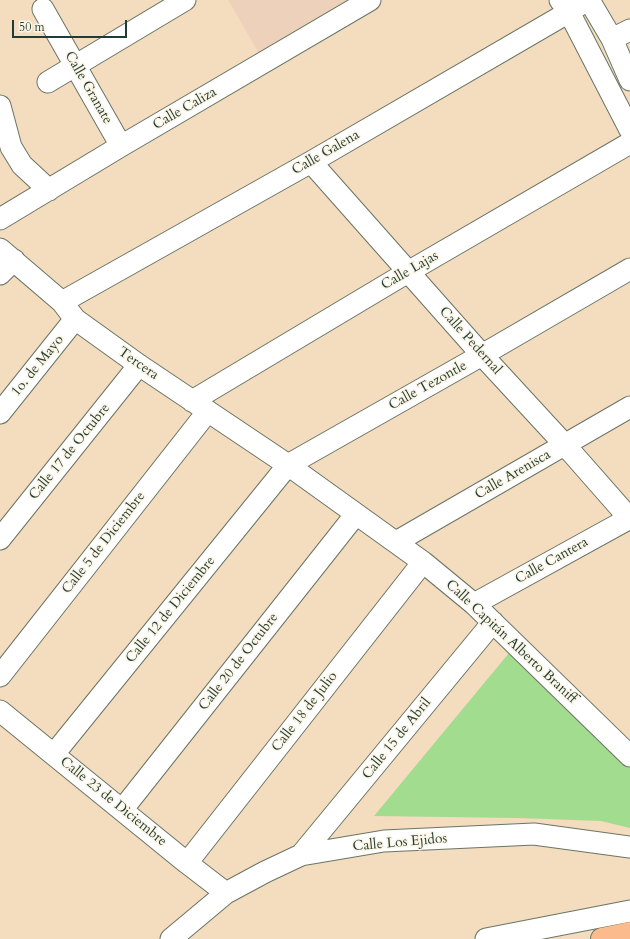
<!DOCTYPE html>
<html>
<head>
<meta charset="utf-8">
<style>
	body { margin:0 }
	#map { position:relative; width:630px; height:939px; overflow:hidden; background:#f4dcbf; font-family:Cardo,serif }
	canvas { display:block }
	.scale { position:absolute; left:12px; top:20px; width:115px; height:18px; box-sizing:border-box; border:2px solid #1f3d34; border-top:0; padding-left:5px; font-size:12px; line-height:14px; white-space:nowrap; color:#1f3d34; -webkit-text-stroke:3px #fcf5e5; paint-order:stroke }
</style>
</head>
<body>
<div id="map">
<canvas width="630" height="939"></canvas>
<div class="scale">50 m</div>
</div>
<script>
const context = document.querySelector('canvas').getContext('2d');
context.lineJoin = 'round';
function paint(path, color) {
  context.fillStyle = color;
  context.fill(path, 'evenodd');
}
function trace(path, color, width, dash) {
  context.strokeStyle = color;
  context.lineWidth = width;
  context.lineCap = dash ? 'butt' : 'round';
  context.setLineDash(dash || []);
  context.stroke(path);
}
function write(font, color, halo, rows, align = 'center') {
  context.font = font + ' Cardo,serif';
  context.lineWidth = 3;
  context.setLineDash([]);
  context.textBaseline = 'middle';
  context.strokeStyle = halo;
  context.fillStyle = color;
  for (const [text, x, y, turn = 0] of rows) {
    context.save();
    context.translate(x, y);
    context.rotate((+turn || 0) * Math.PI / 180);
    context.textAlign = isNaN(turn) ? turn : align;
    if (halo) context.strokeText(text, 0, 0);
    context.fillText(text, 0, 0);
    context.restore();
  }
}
const built = new Path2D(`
	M 228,0 L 354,0 L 260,55 Z`);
const green = new Path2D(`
	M 514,647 L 630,768 L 630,828 L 601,821 L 517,818 L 374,816 Z`);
const minor = new Path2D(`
	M 560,0 L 569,12 L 630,130
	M 589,0 L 612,39 L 630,80
	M 43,9 L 121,146
	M 612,39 L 630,30
	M 48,82 L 185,0
	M 0,106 L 11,147 L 22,165 L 49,190
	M 311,162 L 482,355 L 565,445 L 630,519
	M 0,219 L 121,146 L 370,0
	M 0,249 L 62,302 L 75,319 L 139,365 L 288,465 L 423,562 L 474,604 L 630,756
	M 0,274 L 14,260
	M 62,302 L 311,162 L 569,12 L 587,0
	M 192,401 L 408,272 L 630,143
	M 0,413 L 75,319
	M 0,539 L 139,365
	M 396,542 L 630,407
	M 474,604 L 630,518
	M 0,676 L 208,411
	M 0,711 L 187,863 L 226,893
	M 54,754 L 288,465 L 482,355 L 630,269
	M 122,810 L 356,514
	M 301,855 L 493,622
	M 187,863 L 423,562
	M 171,939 L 226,893 L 265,872 L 301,855 L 384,841 L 534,834 L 630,847
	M 486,939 L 630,911`);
const major = new Path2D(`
	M 602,939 L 630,933`);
const streetNames = [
	["Calle Granate",88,88,60],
	["Calle Caliza",185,109,-30],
	["Calle Galena",326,153,-30],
	["Calle Lajas",410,271,-30],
	["Calle Pedernal",470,341,48],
	["Tercera",138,364,35],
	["1o. de Mayo",38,366,-51],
	["Calle Tezontle",428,386,-29],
	["Calle 17 de Octubre",70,452,-51],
	["Calle Arenisca",513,475,-30],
	["Calle 5 de Diciembre",104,543,-52],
	["Calle Cantera",552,561,-29],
	["Calle 12 de Diciembre",171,610,-51],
	["Calle Capitán Alberto Braniff",511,642,43],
	["Calle 20 de Octubre",239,662,-52],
	["Calle 18 de Julio",305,712,-52],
	["Calle 15 de Abril",397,739,-51],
	["Calle 23 de Diciembre",113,802,39],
	["Calle Los Ejidos",400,843,-5]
];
paint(built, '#eed1bb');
paint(green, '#a2dc8e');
trace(minor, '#6a7565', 23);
trace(major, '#6a7565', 24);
trace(minor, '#fff', 21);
trace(major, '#fbbb8c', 22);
write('14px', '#1f3d34', '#fcf5e5', streetNames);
</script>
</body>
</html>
